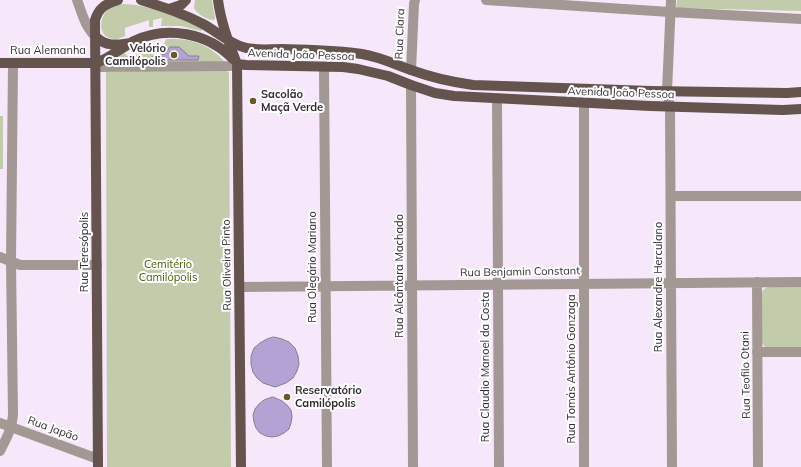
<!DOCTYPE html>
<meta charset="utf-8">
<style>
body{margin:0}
canvas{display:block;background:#f6e7fb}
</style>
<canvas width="801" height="467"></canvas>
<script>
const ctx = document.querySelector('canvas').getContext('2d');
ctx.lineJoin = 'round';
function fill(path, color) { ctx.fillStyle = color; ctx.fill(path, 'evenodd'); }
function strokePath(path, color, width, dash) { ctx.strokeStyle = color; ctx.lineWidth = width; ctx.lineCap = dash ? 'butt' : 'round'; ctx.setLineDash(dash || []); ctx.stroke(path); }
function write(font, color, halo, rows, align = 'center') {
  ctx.font = font + ' Mulish,sans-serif'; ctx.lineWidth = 4; ctx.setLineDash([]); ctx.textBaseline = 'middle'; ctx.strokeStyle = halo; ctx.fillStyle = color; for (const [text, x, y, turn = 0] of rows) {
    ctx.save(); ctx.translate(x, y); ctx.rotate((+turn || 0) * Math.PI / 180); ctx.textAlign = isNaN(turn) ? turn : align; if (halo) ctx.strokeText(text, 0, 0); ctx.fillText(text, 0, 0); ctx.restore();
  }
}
fill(new Path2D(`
 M195,0H212L215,18L214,20C207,20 197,14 194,8Z
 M677,0H801V11L676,8Z
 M119,4C146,3 177,17 202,28V30L201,31L181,26H161L162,18L153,20V27H149V20L125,28V36C121,38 116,40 112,39C97,36 99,15 110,8C112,6 116,5 119,4Z
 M167,39C191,38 209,44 225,62H109L124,53L129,57L144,52L160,48L164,44L165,41Z
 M225,69L229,73L231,467H107L106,72Z
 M0,116H3V169H0Z
 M768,287H801V347H765L762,343V293L764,289Z`), '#c2ccab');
const building = new Path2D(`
 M170,47H179L189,56H199L198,60H153L152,57L165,54Z
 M274,337L282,339L289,342L295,348L298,356L299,364L297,371L293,378L286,383L275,387L263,383L257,378L253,372L251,364V356L254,348L260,343L267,339Z
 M273,397L282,401L287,405L291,410L292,417L291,423L289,429L284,433L278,436L272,437L266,436L260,433L256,428L254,422L253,415L255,409L259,404L264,400Z`);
fill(building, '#b5a2d4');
strokePath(building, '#857e91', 1);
strokePath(new Path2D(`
 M77,0C82,13 85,27 96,37
 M486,0L670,12L801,19
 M671,0L667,91L670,107L672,467
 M96,67L230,66L237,64
 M324,67L327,467
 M411,70L414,4L415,0
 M411,85L413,467
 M497,99L499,467
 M584,103V467
 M671,196H801
 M0,257L20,265H97
 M757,282L758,467
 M240,287L801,282
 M757,352H801
 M0,423L98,459
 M0,451C6,439 12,429 13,415L11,261L13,63`), '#a39894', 10);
strokePath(new Path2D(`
 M141,0C163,7 182,13 203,24C216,31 229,43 243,47C255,51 270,49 282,49C309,50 335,50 362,54C381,57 396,65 414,71C433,78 452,82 473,85L651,91L787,93L801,92
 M218,0C221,23 229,43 237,64L241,467
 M169,9L181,5L186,0
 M96,37C107,47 116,45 130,43
 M0,63H96C110,58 121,48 134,41C167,25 208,33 233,59
 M237,64L246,65L343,67L358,69L388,76L411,85L435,93L454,96L650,106L783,110L801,109
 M98,467L95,20C99,7 106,4 118,0`), '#65534d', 10);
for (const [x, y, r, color] of [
 [174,55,4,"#6b5625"],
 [253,101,4,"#6b5625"],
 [287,397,4,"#6b5625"]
]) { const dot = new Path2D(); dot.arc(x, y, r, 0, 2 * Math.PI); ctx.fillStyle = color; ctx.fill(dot); strokePath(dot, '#fff', 1.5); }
write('11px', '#332e35', '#fff', [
 ["Rua Clara",400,34,-88],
 ["Rua Alemanha",48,51],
 ["Avenida João Pessoa",301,55,2],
 ["Avenida João Pessoa",621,93,2],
 ["Rua Teresópolis",85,252,-90],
 ["Rua Oliveira Pinto",227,265,-91],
 ["Rua Olegário Mariano",313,267,-90],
 ["Rua Benjamin Constant",520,272,-1],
 ["Rua Alcântara Machado",400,276,-90],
 ["Rua Alexandre Herculano",659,287,-90],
 ["Rua Claudio Manoel da Costa",486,367,-90],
 ["Rua Tomás Antônio Gonzaga",572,369,-90],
 ["Rua Teofilo Otani",746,375,-91],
 ["Rua Japão",53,429,20]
]);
write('bold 11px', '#332e35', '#fff', [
 ["Velório",166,49,"right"],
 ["Camilópolis",166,62,"right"],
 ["Sacolão",261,95],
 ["Maçã Verde",261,108],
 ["Reservatório",295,391],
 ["Camilópolis",295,404]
], 'left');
write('11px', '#4c5e09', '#fff', [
 ["Cemitério",168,265],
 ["Camilópolis",168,278]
]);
</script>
